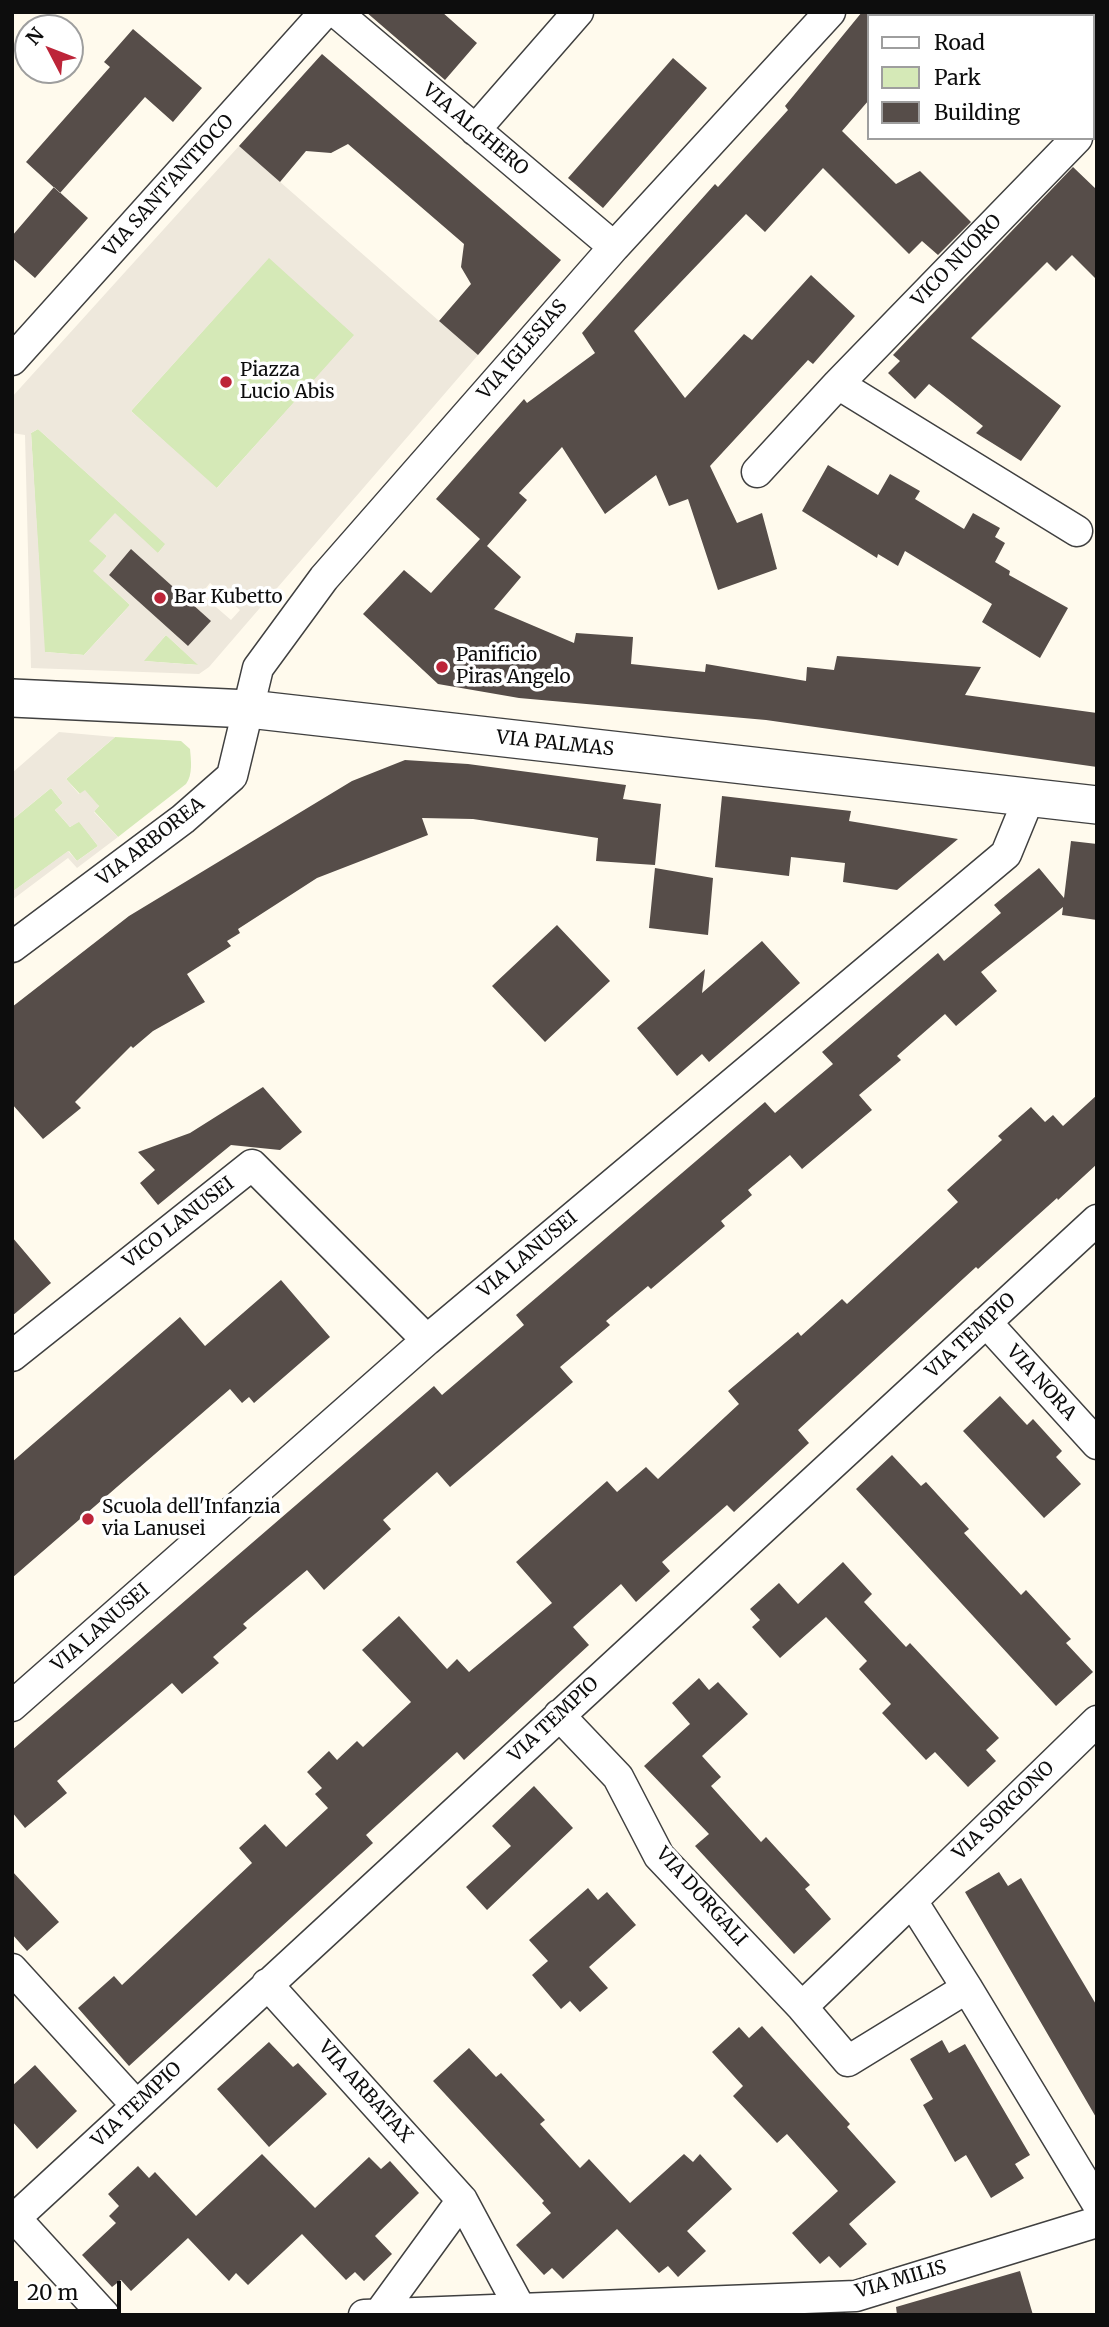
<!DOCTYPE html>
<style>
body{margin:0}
#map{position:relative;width:1109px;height:2327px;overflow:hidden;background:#fffaed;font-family:Merriweather,serif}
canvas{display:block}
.frame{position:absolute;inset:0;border:14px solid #0d0d0d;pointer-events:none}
.legend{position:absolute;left:867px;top:14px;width:228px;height:126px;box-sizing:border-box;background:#fff;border:2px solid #9e9e9e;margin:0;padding:9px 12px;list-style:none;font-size:21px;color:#0d0d0d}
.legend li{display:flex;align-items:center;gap:14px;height:35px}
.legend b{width:35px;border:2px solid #9e9e9e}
.north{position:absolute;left:14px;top:14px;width:70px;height:70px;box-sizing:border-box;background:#fff;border:2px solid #9e9e9e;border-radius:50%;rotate:312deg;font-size:19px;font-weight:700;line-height:28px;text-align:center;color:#0d0d0d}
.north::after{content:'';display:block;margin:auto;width:24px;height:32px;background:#bd2539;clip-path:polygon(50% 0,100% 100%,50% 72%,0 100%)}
.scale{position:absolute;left:14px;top:2281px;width:107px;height:32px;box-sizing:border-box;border:4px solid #0d0d0d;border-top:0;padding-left:9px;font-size:21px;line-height:24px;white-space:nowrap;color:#0d0d0d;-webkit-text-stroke:5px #fff;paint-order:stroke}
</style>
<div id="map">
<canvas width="1109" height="2327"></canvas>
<div class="frame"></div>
<ul class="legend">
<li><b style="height:9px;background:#fff"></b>Road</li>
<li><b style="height:19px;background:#d5e9b7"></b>Park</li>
<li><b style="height:19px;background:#564d49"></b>Building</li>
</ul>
<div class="north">N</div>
<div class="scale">20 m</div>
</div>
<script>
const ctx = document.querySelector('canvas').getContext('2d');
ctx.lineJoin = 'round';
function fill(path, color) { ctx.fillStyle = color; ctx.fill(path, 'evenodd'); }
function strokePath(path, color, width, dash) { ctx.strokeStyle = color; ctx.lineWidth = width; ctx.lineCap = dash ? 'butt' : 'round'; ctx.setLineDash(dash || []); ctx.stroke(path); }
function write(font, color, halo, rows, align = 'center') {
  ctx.font = font + ' Merriweather,serif'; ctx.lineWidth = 7; ctx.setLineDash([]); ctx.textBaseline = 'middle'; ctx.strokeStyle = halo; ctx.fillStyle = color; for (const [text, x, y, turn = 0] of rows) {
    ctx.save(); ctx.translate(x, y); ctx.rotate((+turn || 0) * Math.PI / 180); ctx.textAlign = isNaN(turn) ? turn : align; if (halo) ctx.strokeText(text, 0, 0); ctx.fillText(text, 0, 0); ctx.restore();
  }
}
fill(new Path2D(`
 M269,257L355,335L216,489L131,411Z
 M38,429L166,544L158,553L90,540L107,556L94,571L130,605L84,655L44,652L31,433Z
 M166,635L199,665L143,661Z
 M115,737L181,741L190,749C191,760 193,775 186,784L118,837L94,811L99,806L80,794L66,779Z
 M51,788L63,803L55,810L70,827L79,821L98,846L77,861L69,851L12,892V820Z`), '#d5e9b7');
fill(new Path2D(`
 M239,146L478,355L209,667L199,674L31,668L25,435L12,433V397ZM269,258L354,335L217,488L131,411ZM38,429L165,544L158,553L115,513L89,541L107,556L93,571L130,605L84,655L45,652L31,433ZM132,550L210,621L188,646L109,575ZM210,583L240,610L231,620L201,594ZM166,635L198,665L144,661Z
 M59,732L115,737L66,779L79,794L85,790L99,806L94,812L118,837L77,868L68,858L12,900V892L68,851L77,861L98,846L79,822L70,827L55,810L63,803L51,788L12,820V773Z`), '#eee8dc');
fill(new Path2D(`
 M366,12H442L477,43L445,80Z
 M862,12H869V100L842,131L896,184L920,171L971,222L938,255L922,241L909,254L823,168L765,232L746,214L634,331L685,398L744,334L752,340L811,275L855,316L813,364L808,360L710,466L737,523L762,513L777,569L718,590L688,499L669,506L656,475L605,514L562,447L519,493L527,500L487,546L521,577L494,609L574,643L576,633L633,637L631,664L705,672L706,664L806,681L807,667L834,670L837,656L981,667L965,695L1097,713V767L766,720L519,698L438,684L363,614L404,570L431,593L480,539L436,499L524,399L527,403L595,353L582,333L715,184L718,187L788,110L785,106Z
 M133,29L202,88L173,122L145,97L60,193L26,162L110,67L104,62Z
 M322,54L561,260L478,355L439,321L471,284L461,267L464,244L348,144L331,153L306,151L280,182L239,146Z
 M673,58L707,88L603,208L568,178Z
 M1073,167L1097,190V280L1072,255L1056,271L1047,262L971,338L1061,406L1021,461L976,433L983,426L929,384L915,399L888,373L900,361L893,355Z
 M54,187L88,218L35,278L12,258V236Z
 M828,465L878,495L890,474L920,491L915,499L964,529L973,513L1000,528L995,537L1005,543L995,562L1010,571L1009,575L1068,608L1040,658L982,622L992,604L905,551L898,566L878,554L877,558L802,511Z
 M131,549L211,621L188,646L109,575Z
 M405,760L468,764L626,785L623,799L661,804L655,865L596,861L598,838L473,819L422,818L428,835L317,878L238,929L240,933L227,941L231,946L187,974L205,1002L153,1031L133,1048L131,1046L75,1102L81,1108L43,1139L12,1104V1007L129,916L352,781Z
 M722,796L851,811L849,821L958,839L897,890L843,882L845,863L791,857L789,876L715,867Z
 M1071,841L1097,844V920L1062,915L1063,907L981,972L997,991L956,1026L945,1014L897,1056L901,1060L859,1095L872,1110L802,1169L790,1155L748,1190L752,1195L721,1221L725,1226L651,1289L648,1286L606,1321L610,1325L560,1367L573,1382L450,1487L437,1472L383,1520L391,1529L324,1590L307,1570L243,1624L247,1628L213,1657L219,1663L182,1694L172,1683L57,1781L67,1793L25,1828L12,1812V1750L434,1386L442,1395L524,1325L516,1315L765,1102L775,1113L833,1064L822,1052L938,953L944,961L1001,913L994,905L1039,868L1064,898Z
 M655,868L713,878L708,935L649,928Z
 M557,925L610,981L545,1042L492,986Z
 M762,941L800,983L709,1062L702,1054L677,1076L637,1028L705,969L702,993Z
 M263,1087L302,1132L280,1150L231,1145L158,1205L140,1183L155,1170L138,1152L190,1133Z
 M1097,1095V1164L1058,1200L1057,1198L978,1269L976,1267L798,1430L809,1443L734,1512L727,1505L662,1562L670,1571L636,1602L621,1584L573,1627L589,1645L464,1760L457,1752L366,1835L373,1843L129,2066L78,2008L114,1976L122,1985L252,1863L239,1848L265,1824L286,1847L328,1808L315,1794L322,1788L307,1772L329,1751L337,1760L357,1741L363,1747L411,1702L362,1650L399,1616L447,1669L457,1659L469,1672L552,1603L516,1562L607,1481L617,1492L646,1467L658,1479L739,1404L728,1391L798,1332L801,1336L842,1299L847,1304L958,1202L947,1190L1002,1140L998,1136L1031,1107L1045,1122L1053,1115L1063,1126Z
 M12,1237L51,1283L12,1316Z
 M281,1280L330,1337L254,1403L249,1397L242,1403L230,1389L12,1578V1462L180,1317L205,1346Z
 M1000,1396L1027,1425L1033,1419L1062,1451L1056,1457L1081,1484L1044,1518L963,1431Z
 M892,1455L921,1486L926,1482L969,1529L964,1533L1021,1595L1026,1590L1071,1639L1066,1643L1093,1672L1056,1706L856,1489Z
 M843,1562L872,1594L864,1602L906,1647L910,1643L999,1738L986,1750L996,1761L968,1787L935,1752L926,1760L882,1713L891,1704L859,1669L867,1661L826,1617L780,1658L752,1627L760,1620L750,1609L779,1583L798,1604Z
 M699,1678L709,1690L718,1682L748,1714L702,1756L721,1777L711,1786L761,1842L766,1837L810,1885L805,1889L831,1919L794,1954L695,1846L709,1834L644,1766L690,1724L672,1703Z
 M534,1786L573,1828L487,1910L466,1887L511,1846L492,1826Z
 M12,1871L59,1922L27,1951L12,1934Z
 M999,1872L1008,1886L1021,1878L1097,2006V2119L965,1892Z
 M588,1888L598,1900L607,1892L636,1925L589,1967L608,1988L580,2012L570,2001L561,2009L532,1975L548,1961L529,1940Z
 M762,2026L850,2124L847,2127L896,2182L849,2224L867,2244L840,2268L829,2256L820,2264L792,2233L838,2191L787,2134L777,2143L733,2096L743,2086L712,2052L739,2027L749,2038Z
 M942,2040L949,2053L965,2044L1030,2155L1015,2164L1024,2178L991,2198L966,2155L955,2162L923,2105L933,2099L910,2059Z
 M269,2042L293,2067L298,2063L327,2094L269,2147L217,2089Z
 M469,2048L496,2077L501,2073L545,2120L540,2124L580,2168L589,2159L630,2203L684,2154L693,2162L700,2154L732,2189L687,2231L706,2251L678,2277L668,2266L659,2273L617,2229L563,2279L552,2268L544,2275L516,2245L551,2213L542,2203L544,2201L433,2081Z
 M35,2065L77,2111L37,2149L12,2121V2086Z
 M262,2154L315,2208L369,2157L381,2169L390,2161L419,2193L375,2236L392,2254L364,2281L355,2272L346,2280L302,2234L248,2285L236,2273L229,2281L188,2238L131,2291L121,2280L112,2287L82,2255L116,2223L109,2216L119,2206L108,2194L138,2166L149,2178L155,2172L196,2216Z
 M1020,2271L1033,2315H897L896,2307Z`), '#564d49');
const minor = new Path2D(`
 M336,12L614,247
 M975,12L978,16
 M475,130L578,12
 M12,360L325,12
 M838,384L1077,531
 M757,472L838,384L1077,138
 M12,947L183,819L232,776L258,668L324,578L614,247L830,12
 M986,1322L1097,1444
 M12,1356L252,1165L427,1340
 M12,1706L427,1340L1006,854L1029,798
 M559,1715L618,1777L659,1856L802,2007L848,2061L967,1988L912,1901L802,2007
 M912,1901L1097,1721
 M12,1969L136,2105
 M267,1984L462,2200L521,2310
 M967,1988L1097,2203
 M16,2219L104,2315
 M12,2221L1097,1220
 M379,2314L462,2200
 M364,2315L856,2296L1097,2222`);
const tertiary = new Path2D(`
 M12,698L249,709L1097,805`);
strokePath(minor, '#404040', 33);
strokePath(tertiary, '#404040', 40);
strokePath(minor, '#fff', 30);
strokePath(tertiary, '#fff', 37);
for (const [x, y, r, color] of [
 [226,382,7,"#bd2539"],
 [160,598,7,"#bd2539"],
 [442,667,7,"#bd2539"],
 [88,1519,7,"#bd2539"]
]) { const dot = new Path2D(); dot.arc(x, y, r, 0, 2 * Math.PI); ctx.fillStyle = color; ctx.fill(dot); strokePath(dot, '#fff', 2.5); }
write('19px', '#0d0d0d', '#fff', [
 ["VIA ALGHERO",475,130,40],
 ["VIA SANT'ANTIOCO",169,186,-48],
 ["VICO NUORO",957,261,-46],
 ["VIA IGLESIAS",523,350,-49],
 ["VIA PALMAS",555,744,6],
 ["VIA ARBOREA",151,842,-38],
 ["VICO LANUSEI",179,1223,-38],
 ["VIA LANUSEI",528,1255,-40],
 ["VIA TEMPIO",971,1336,-43],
 ["VIA NORA",1041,1383,48],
 ["VIA LANUSEI",101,1628,-41],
 ["VIA TEMPIO",554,1720,-43],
 ["VIA SORGONO",1004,1811,-44],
 ["VIA DORGALI",701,1897,48],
 ["VIA ARBATAX",365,2092,48],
 ["VIA TEMPIO",137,2105,-43],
 ["VIA MILIS",901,2280,-16]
]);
write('19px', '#0d0d0d', '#fff', [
 ["Piazza",240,371],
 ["Lucio Abis",240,393],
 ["Bar Kubetto",174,598],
 ["Panificio",456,656],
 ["Piras Angelo",456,678],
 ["Scuola dell'Infanzia",102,1508],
 ["via Lanusei",102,1530]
], 'left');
</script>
